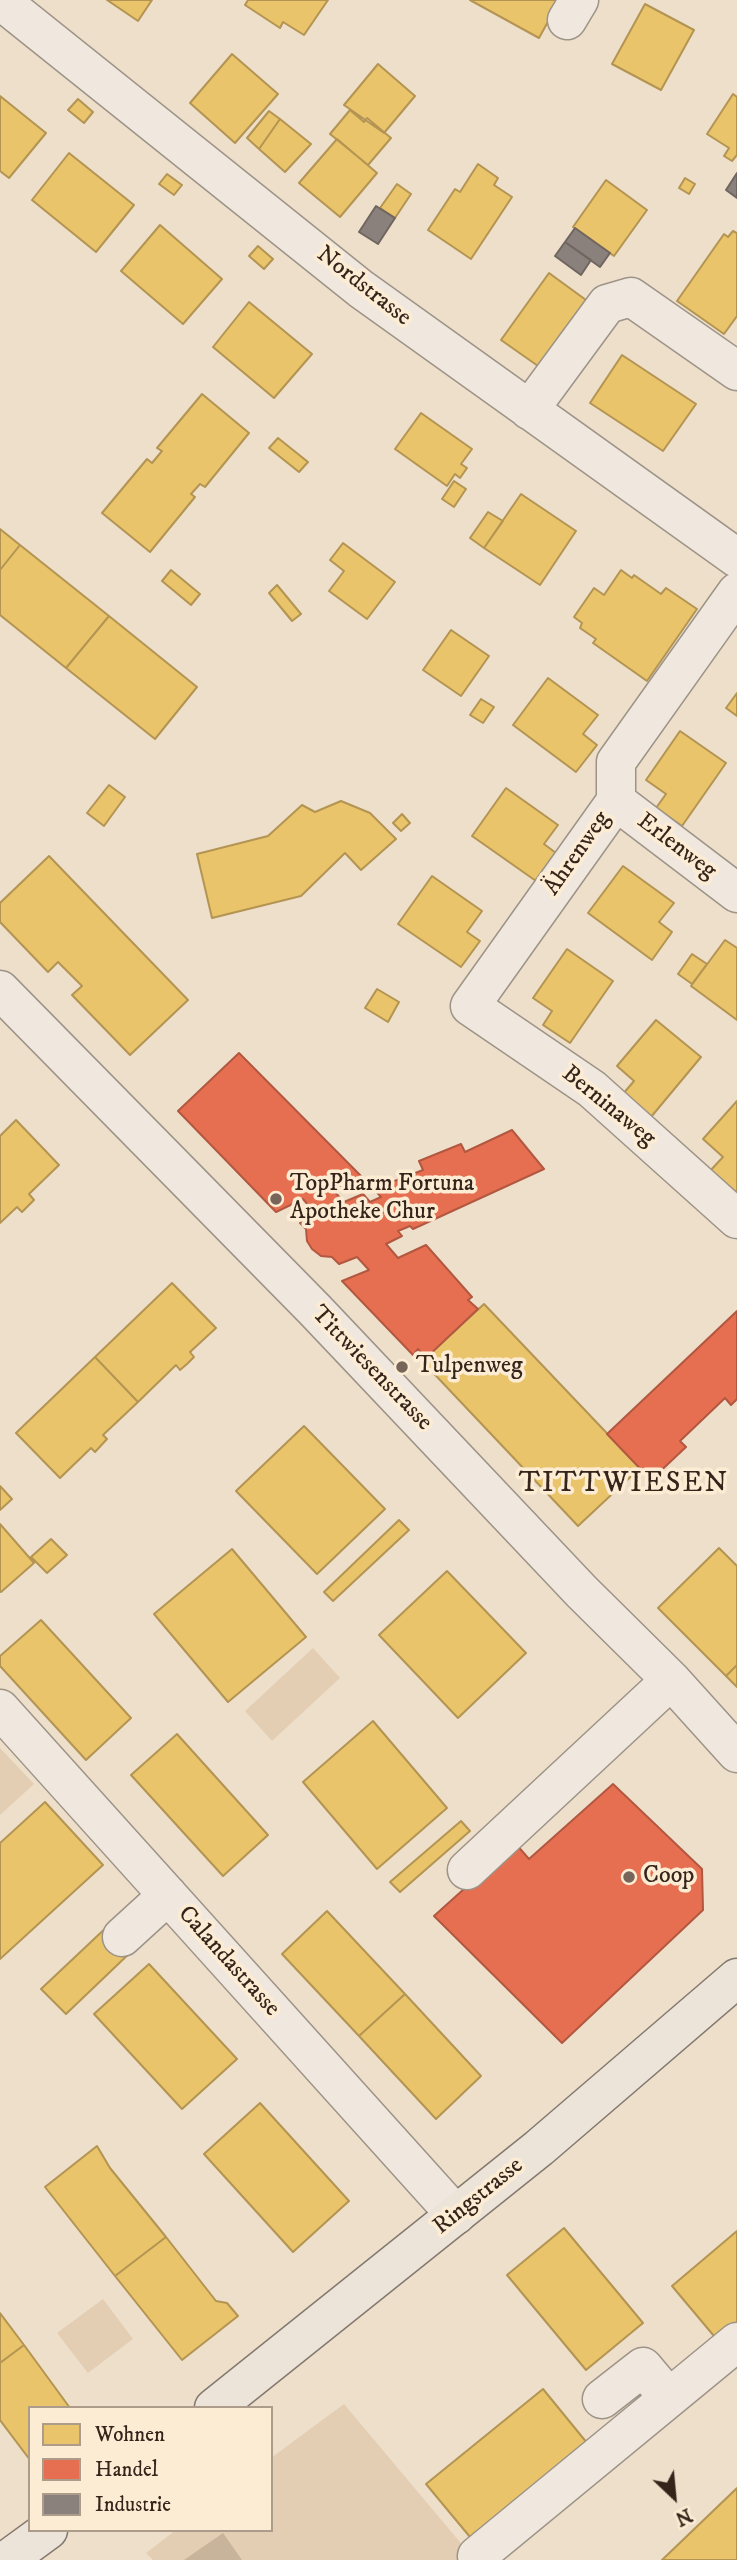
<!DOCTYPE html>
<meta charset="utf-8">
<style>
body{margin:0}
#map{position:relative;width:737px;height:2560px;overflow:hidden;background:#eedfcb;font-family:"IM FELL DW Pica",serif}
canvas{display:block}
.legend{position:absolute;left:28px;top:2406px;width:245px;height:126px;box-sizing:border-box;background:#fdecd4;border:2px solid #ad9c8a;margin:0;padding:9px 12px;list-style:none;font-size:21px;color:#35241a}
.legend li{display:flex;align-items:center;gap:14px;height:35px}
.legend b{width:35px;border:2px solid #ad9c8a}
.north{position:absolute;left:639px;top:2462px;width:70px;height:70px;-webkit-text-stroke:5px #fdecd4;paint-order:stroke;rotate:154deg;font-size:19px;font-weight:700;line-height:28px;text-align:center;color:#35241a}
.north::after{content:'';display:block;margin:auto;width:24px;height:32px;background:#35241a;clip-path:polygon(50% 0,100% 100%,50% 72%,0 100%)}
</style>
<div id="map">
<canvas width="737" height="2560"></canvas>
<ul class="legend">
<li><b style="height:19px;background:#e9c46a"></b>Wohnen</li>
<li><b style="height:19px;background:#e76f51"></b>Handel</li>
<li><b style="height:19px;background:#8a817c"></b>Industrie</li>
</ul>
<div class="north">N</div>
</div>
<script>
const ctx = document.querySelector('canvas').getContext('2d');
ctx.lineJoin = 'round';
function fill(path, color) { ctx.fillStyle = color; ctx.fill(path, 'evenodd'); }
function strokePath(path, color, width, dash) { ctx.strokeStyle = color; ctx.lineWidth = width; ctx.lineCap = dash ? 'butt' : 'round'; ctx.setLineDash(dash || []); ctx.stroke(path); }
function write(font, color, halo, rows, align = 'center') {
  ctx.font = font + ' "IM FELL DW Pica",serif'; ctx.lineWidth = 7; ctx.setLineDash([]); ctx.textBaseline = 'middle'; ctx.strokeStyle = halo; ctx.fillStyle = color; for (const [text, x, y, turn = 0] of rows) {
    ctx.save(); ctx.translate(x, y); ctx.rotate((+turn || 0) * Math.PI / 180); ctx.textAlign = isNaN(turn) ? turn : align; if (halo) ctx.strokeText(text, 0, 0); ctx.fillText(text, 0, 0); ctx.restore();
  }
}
fill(new Path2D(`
 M313,1648L340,1678L272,1741L245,1711Z
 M0,1748L34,1784L0,1815Z
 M103,2299L133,2339L88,2373L57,2333Z
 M344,2404L475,2560H153L146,2553L176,2530H271V2458Z`), '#e3ceb4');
fill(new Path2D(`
 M223,2533L242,2560H184Z`), '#c8b49b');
const homes = new Path2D(`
 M107,0H152L138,21Z
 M248,0H328L304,35L283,22L280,28L245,5Z
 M470,0H560L539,38Z
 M645,4L694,30L661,90L612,64Z
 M232,54L278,94L235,143L190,103Z
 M378,64L415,96L384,133L344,105Z
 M733,94L737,97V155L732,161L724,156L729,148L707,134Z
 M0,96L46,133L9,178L0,171Z
 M78,99L93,112L84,123L68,110Z
 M350,110L364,122L367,118L391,138L368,165L330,134Z
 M269,111L280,119L259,149L247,138Z
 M280,119L311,144L285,172L259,149Z
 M337,139L377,173L340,217L299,183Z
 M69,153L134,205L96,252L32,200Z
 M478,164L498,178L494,185L512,197L471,259L428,230L455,189L460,192Z
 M167,174L182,185L174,195L159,184Z
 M685,178L695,184L689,194L679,188Z
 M606,180L647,210L614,256L573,227Z
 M397,184L411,194L395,218L380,208Z
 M160,225L222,279L183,324L121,271Z
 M733,231L737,233V316L724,334L677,301L724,234L728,237Z
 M258,246L273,259L264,269L249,256Z
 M549,273L586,300L538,366L501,340Z
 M249,302L312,354L274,398L213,347Z
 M622,355L696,404L663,451L590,403Z
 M202,394L249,433L205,487L200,484L191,494L195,497L150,552L102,513L147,459L152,463L162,451L157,448Z
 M421,413L472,449L461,464L467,468L460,478L455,474L447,486L395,449Z
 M278,438L308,462L299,472L269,448Z
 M454,481L466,489L454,507L442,499Z
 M521,494L576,531L540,585L484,548Z
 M488,512L503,521L484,548L470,538Z
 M0,529L20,545L0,570Z
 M343,543L395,582L367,619L329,591L344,571L330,560Z
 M20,545L109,616L66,668L0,615V570Z
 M171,570L200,594L191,605L162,581Z
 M621,570L632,578L634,575L661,594L666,588L697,609L647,681L593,643L596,639L580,628L582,623L574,617L594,588L604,595Z
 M277,585L301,614L292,621L269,593Z
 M109,616L197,687L155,739L66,668Z
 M451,630L489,656L461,696L423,670Z
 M548,678L598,715L583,734L597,745L576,772L513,725Z
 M737,693V716L726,708Z
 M481,699L494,707L483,723L470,715Z
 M680,731L726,763L682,826L656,808L666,794L646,780Z
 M109,785L125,797L104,826L87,813Z
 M506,788L558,825L544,844L556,853L536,881L472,836Z
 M341,801L370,813L396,839L361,870L345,853L301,896L212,918L197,854L268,836L302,805L315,812Z
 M402,814L410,823L401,831L393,823Z
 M49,856L188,1000L130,1055L72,995L82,986L58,962L48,972L0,922V903Z
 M623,866L674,903L659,922L672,932L652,960L588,913Z
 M432,876L482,911L467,932L480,941L461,967L398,924Z
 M725,940L737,948V1020L691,986Z
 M567,949L613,981L570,1043L543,1025L552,1011L533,998Z
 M692,954L707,964L692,984L678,974Z
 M377,989L399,1002L388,1022L365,1008Z
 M656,1020L701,1057L651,1117L623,1094L634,1081L617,1066Z
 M737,1101V1193L709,1172L723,1157L703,1139Z
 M16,1120L59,1165L29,1194L34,1200L22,1212L17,1207L0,1223V1136Z
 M172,1283L216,1328L190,1352L194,1357L187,1364L180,1370L176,1365L138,1402L95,1357Z
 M484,1304L640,1468L578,1526L422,1361Z
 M95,1357L138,1402L103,1435L107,1439L95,1452L91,1448L60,1478L16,1433Z
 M304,1426L385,1509L317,1574L236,1491Z
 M0,1486L12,1499L0,1510Z
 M399,1520L409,1530L333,1601L324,1592Z
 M0,1524L34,1563L1,1592L0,1591Z
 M51,1539L67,1555L47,1573L31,1557Z
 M719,1548L737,1566V1665L726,1676L658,1608Z
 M232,1549L306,1637L228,1702L154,1614Z
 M447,1571L526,1653L458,1718L379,1635Z
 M41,1620L131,1718L86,1760L0,1666V1656Z
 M737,1665V1687L726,1676Z
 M373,1721L447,1808L377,1869L303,1782Z
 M177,1734L268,1835L223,1876L131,1775Z
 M45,1802L103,1865L0,1959V1843Z
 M461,1821L470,1831L400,1892L390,1882Z
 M327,1911L405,1994L359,2036L282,1954Z
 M110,1924L134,1949L66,2014L41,1989Z
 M149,1964L237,2059L182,2109L94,2014Z
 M405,1994L481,2076L436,2119L359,2036Z
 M260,2103L349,2201L293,2252L204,2154Z
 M97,2146L110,2168L166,2237L115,2276L45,2187Z
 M564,2228L643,2323L586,2370L507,2275Z
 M737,2231V2327L719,2342L672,2286Z
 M166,2237L216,2301L227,2303L238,2316L182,2360L115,2276Z
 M0,2313L24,2345L0,2363Z
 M24,2345L70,2408H30V2460L0,2420V2363Z
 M543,2389L592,2449L475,2543L426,2484Z
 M737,2488V2560H662Z`);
fill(homes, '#e9c46a');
strokePath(homes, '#b39452', 2);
const shops = new Path2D(`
 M239,1053L362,1177L332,1189L344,1202L363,1194L370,1202L381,1197L374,1189L423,1170L419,1161L461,1144L465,1152L512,1130L544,1169L413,1229L410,1226L398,1231L402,1236L386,1244L398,1258L426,1245L472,1297L468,1300L478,1309L426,1358L418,1349L413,1355L342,1281L369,1270L357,1257L339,1264L332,1257L321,1256L312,1249L307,1241L306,1229L300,1223L316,1214L303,1199L276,1212L178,1111Z
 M737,1311V1399L731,1405L725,1398L680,1441L686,1447L651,1480L607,1434Z
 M613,1784L702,1869L703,1910L562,2043L434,1916L515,1843L529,1859Z`);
fill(shops, '#e76f51');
strokePath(shops, '#b25840', 2);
const industry = new Path2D(`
 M737,173V198L726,190Z
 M376,206L395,218L378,244L359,232Z
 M575,228L610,253L600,267L565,242Z
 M565,242L591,260L581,275L555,256Z`);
fill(industry, '#8a817c');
strokePath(industry, '#70655f', 2);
const minor = new Path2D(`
 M0,0L361,289L737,558
 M567,20L579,0
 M529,410L607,304L631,297L737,371
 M737,592L616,762V801L470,1006L592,1089L737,1219
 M616,801L737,893
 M0,990L315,1310L582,1592L671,1680L737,1753
 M0,1709L456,2215
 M467,1870L671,1680
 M122,1937L168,1895
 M602,2399L643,2367L669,2398
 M477,2556L737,2342`);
const major = new Path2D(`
 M214,2408L539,2148L737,1978
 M7,2560L48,2530`);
strokePath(minor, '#9d9387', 41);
strokePath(major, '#83796f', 41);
strokePath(minor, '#f0e8de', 38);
strokePath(major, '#ede4d9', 38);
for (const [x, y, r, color] of [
 [276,1199,7,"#766558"],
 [402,1367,7,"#766558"],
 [629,1877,7,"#766558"]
]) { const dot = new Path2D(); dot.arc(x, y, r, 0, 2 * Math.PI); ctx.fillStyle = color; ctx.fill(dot); strokePath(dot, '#fdecd4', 2.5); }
write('24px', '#35241a', '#fdecd4', [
 ["Nordstrasse",363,287,38],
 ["Erlenweg",676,847,37],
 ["Ährenweg",578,854,-55],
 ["Berninaweg",608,1107,39],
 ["Tittwiesenstrasse",371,1369,46],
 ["Calandastrasse",228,1962,48],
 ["Ringstrasse",479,2197,-39]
]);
write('24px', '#35241a', '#fdecd4', [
 ["TopPharm Fortuna",290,1185],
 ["Apotheke Chur",290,1213],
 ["Tulpenweg",416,1367],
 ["Coop",643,1877]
], 'left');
ctx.letterSpacing = '2px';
write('28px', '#35241a', '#fdecd4', [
 ["TITTWIESEN",624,1485]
]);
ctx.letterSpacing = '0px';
</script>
